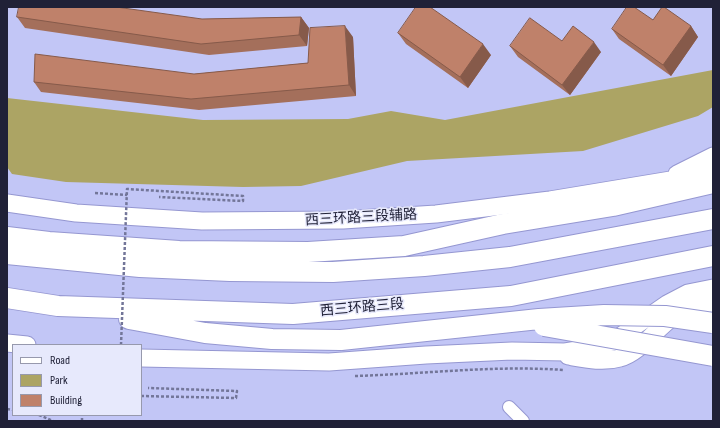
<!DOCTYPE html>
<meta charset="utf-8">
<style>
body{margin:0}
#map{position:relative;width:720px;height:428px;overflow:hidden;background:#c2c6f6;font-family:"Sofia Sans Condensed",sans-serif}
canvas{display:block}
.frame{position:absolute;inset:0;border:8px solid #202137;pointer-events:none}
.legend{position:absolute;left:12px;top:344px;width:130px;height:72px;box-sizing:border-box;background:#e7e9fc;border:1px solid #9799ad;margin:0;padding:5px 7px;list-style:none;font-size:12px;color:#202137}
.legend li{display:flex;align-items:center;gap:8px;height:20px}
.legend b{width:20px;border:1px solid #9799ad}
</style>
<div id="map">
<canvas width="720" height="428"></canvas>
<div class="frame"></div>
<ul class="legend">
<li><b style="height:5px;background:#fff"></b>Road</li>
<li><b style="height:11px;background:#aca464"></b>Park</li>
<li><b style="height:11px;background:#bf816a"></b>Building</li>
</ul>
</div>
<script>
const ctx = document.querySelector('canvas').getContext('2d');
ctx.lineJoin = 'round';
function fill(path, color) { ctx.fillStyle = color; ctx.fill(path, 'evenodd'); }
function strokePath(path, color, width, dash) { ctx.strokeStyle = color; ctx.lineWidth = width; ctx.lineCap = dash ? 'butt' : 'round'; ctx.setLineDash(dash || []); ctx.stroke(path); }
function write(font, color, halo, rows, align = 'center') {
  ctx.font = font + ' "Sofia Sans Condensed","Noto Sans SC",sans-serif'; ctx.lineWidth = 3; ctx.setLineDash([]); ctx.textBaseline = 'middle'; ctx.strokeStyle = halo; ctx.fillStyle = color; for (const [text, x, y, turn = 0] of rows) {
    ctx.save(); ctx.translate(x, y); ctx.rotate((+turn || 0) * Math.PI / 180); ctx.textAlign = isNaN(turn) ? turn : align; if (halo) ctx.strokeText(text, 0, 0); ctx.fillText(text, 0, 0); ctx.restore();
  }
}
fill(new Path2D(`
 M713,70V107L698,116L583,151L407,161L301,186L243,187L66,182L12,174L7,167V98L203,120L348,119L391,111L445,120Z`), '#aca464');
const minor = new Path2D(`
 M509,407L523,421`);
const secondary = new Path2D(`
 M677,174L713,156
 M7,203L76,213L202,221L343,220L436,214L550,200L713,173
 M7,343L27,345
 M568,356C585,359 603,363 620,358C642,353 663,318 686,309C693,306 705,307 713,305
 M141,358L329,362L426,355L512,351L565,352L596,347L612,342L667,304L688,293L713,288`);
const trunk = new Path2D(`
 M7,237L49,242L179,251L308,252L404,246L503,224L613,206L713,183
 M7,254L140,267L230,271L333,272L424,266L510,257L713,219
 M7,298L58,306L293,314L511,296L713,256
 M129,319L205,333L272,339L341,340`);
strokePath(minor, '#9597d1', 14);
strokePath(secondary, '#9597d1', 19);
strokePath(trunk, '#9597d1', 22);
strokePath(new Path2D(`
 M95,193L127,195
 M355,376C425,374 494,365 564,370
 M141,396L236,398L237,391L148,388
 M7,409L13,410
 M39,415L53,421
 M82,421V415`), '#737699', 2.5, [3, 2]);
strokePath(minor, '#fff', 12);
strokePath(secondary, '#fff', 17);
strokePath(trunk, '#fff', 20);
const trunkBridge = new Path2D(`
 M544,326L713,356
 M341,340L539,319L604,315L665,316L713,323`);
strokePath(trunkBridge, '#9597d1', 22, []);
strokePath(new Path2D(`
 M121,345L127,189L243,196V201L159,197`), '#737699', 2.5, [3, 2]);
strokePath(trunkBridge, '#fff', 20);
fill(new Path2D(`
 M17,17L202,19L301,17L309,28L307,46L209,55L25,28Z
 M691,26L698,37L671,76L619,39L612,29Z
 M398,33L491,55L468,88L406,44Z
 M353,37L356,96L199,110L41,92L34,82L194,74L308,63Z
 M562,41L601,52L570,95L518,57L510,46Z`), '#a46f5b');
fill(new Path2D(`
 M301,17L309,28L307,46L299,35Z
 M345,26L353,37L356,96L349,85Z
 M691,26L698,37L671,76L663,65Z
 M594,42L601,52L570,95L562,85Z
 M483,44L491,55L468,88L460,77Z`), '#865a4a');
const building = new Path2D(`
 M19,7H116L202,19L301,17L299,35L201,44L17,17Z
 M416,7H430L483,44L460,77L398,33Z
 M627,7H634L653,20L662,7H664L691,26L663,65L612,29Z
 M530,18L562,41L573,26L594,42L562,85L510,46Z
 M345,26L349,85L191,99L34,82L35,54L194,74L308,63L310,28Z`);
fill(building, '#bf816a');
strokePath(building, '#865a4a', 1);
write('14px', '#202137', '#e7e9fc', [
 ["西三环路三段辅路",361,218,-3],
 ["西三环路三段",362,308,-5]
]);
</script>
